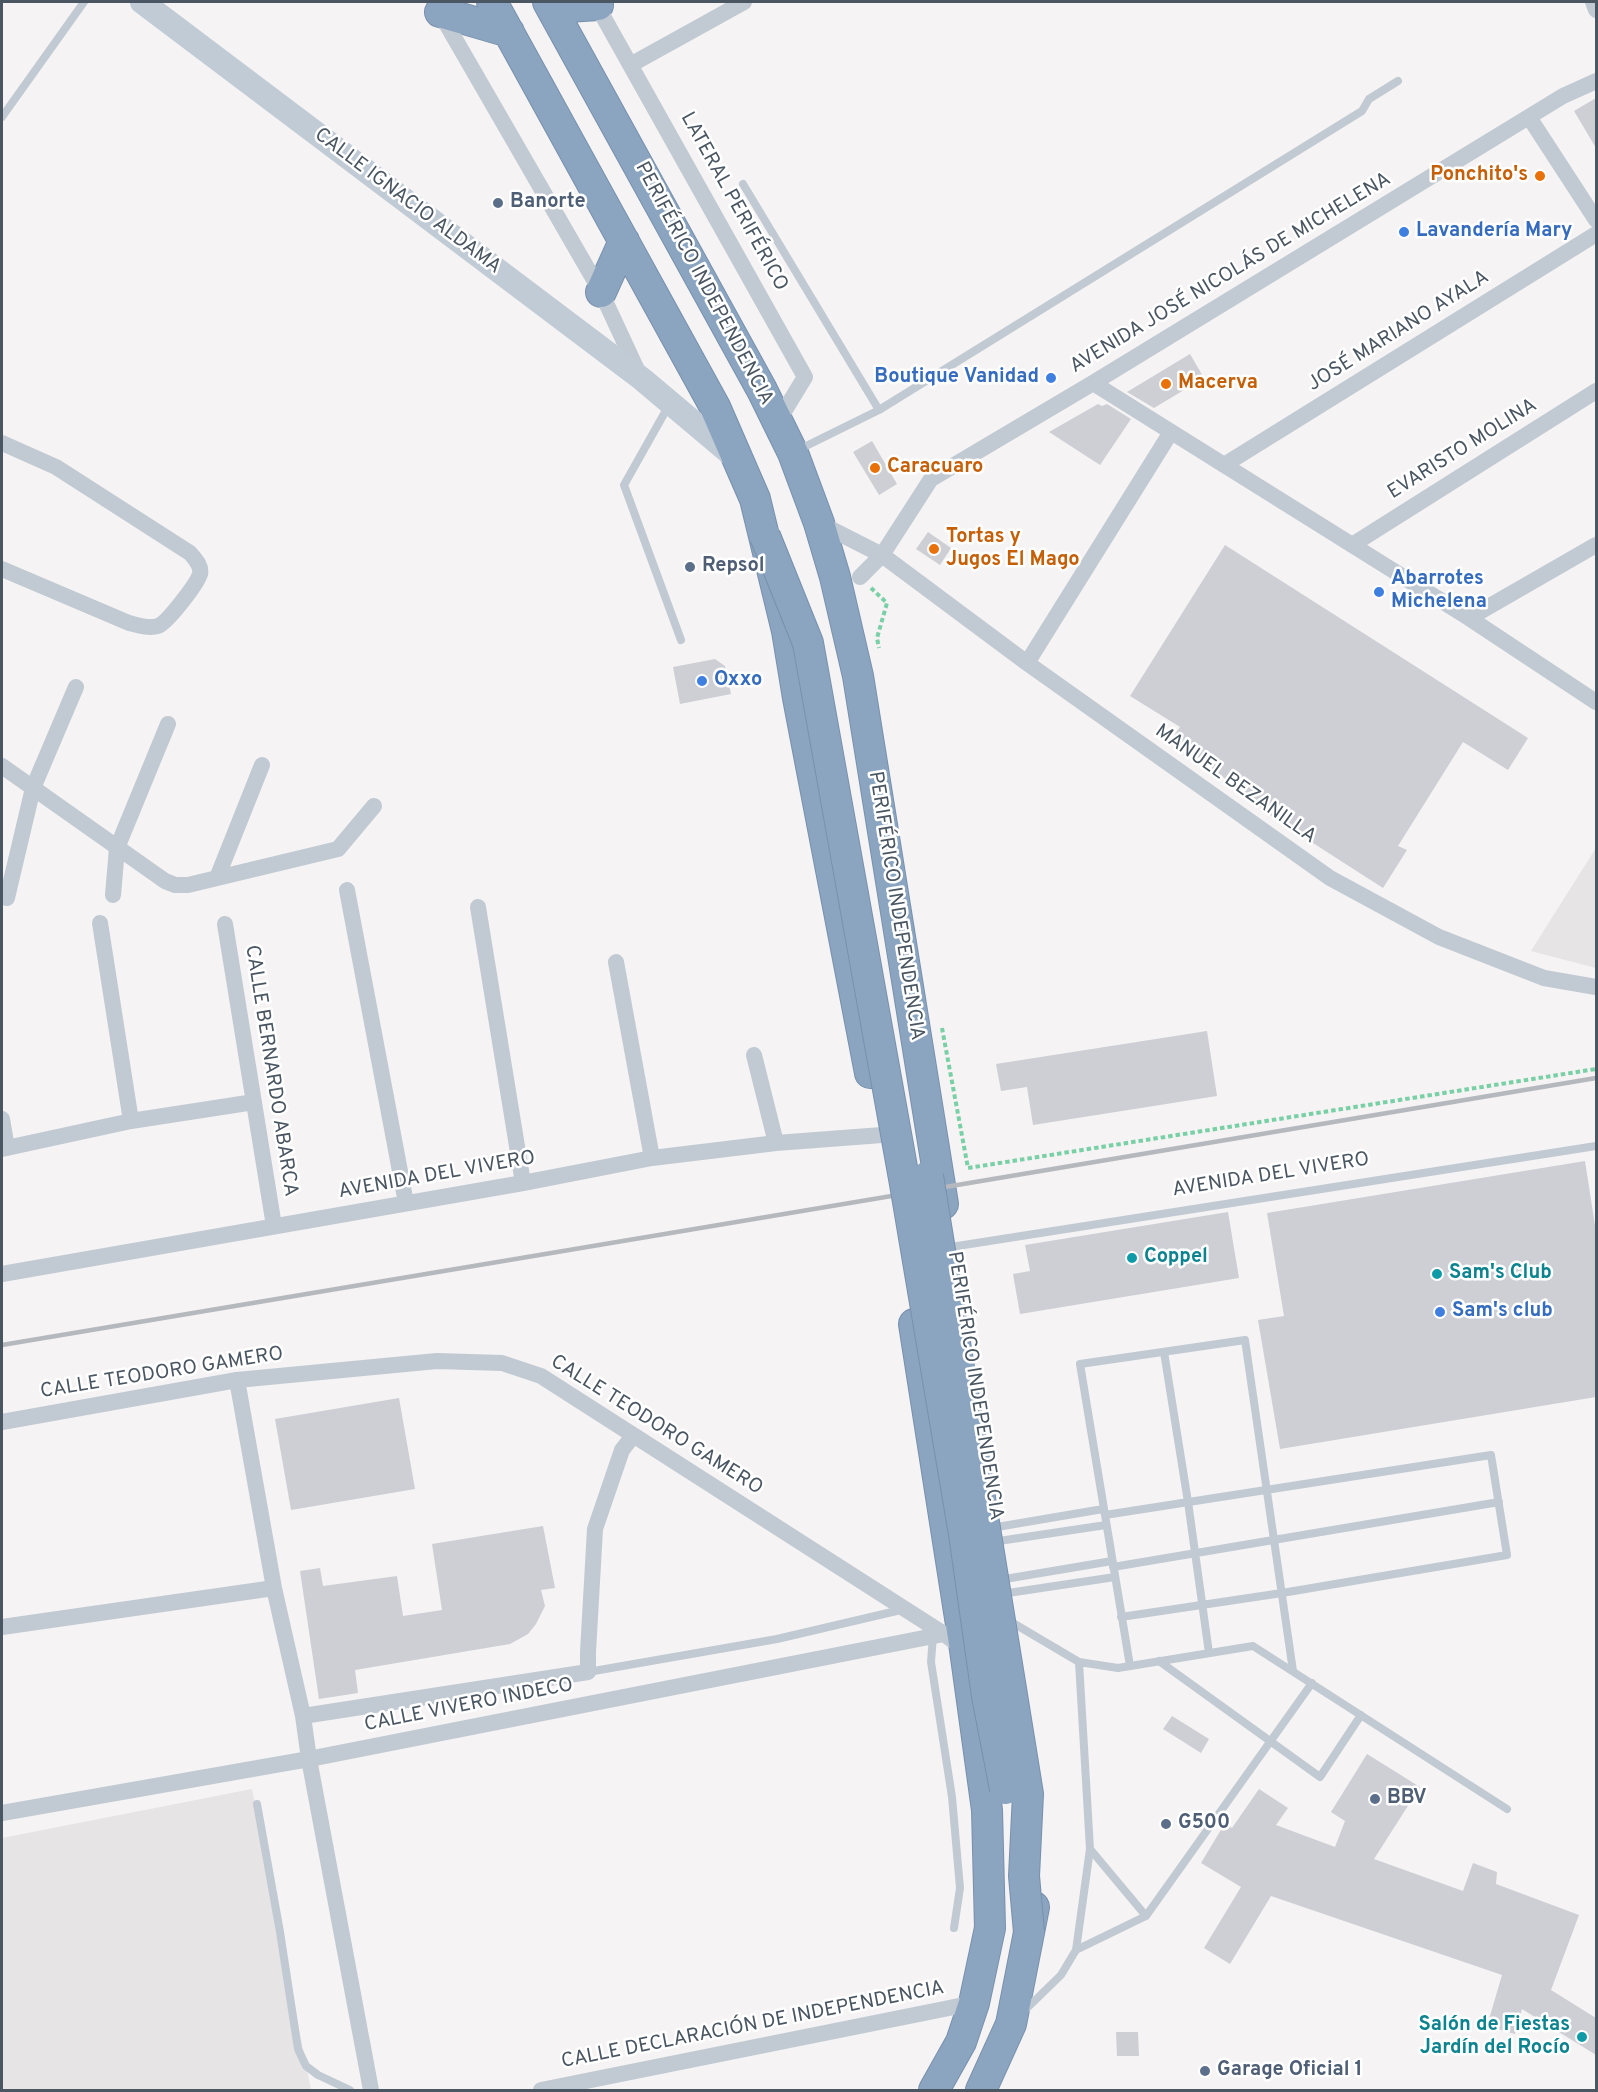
<!DOCTYPE html>
<meta charset="utf-8">
<style>
body{margin:0}
#map{position:relative;width:1598px;height:2092px;overflow:hidden;background:#f5f3f3;font-family:Overpass,sans-serif}
canvas{display:block}
.frame{position:absolute;inset:0;border:3px solid #4a5661;pointer-events:none}
</style>
<div id="map">
<canvas width="1598" height="2092"></canvas>
<div class="frame"></div>
</div>
<script>
const ctx = document.querySelector('canvas').getContext('2d');
ctx.lineJoin = 'round';
function fill(path, color) { ctx.fillStyle = color; ctx.fill(path, 'evenodd'); }
function strokePath(path, color, width, dash) { ctx.strokeStyle = color; ctx.lineWidth = width; ctx.lineCap = dash ? 'butt' : 'round'; ctx.setLineDash(dash || []); ctx.stroke(path); }
function write(font, color, halo, rows, align = 'center') {
  ctx.font = font + ' Overpass,sans-serif'; ctx.lineWidth = 5; ctx.setLineDash([]); ctx.textBaseline = 'middle'; ctx.strokeStyle = halo; ctx.fillStyle = color; for (const [text, x, y, turn = 0] of rows) {
    ctx.save(); ctx.translate(x, y); ctx.rotate((+turn || 0) * Math.PI / 180); ctx.textAlign = isNaN(turn) ? turn : align; if (halo) ctx.strokeText(text, 0, 0); ctx.fillText(text, 0, 0); ctx.restore();
  }
}
fill(new Path2D(`
 M1596,848V968L1531,951L1551,919Z
 M252,1789L311,2090H2V1838Z`), '#e6e4e5');
fill(new Path2D(`
 M1596,98V148L1574,111Z
 M1190,354L1204,378L1154,408L1127,392Z
 M1098,404L1102,406L1107,404L1131,419L1100,465L1049,432Z
 M872,441L897,484L879,495L853,452Z
 M928,532L951,548L940,565L916,549Z
 M1225,545L1528,738L1508,770L1463,742L1398,846L1407,850L1383,888L1274,818L1173,737L1180,727L1130,696Z
 M715,659L725,666L731,694L680,704L673,667Z
 M1207,1031L1217,1096L1033,1125L1027,1087L1001,1091L996,1064Z
 M1585,1161L1596,1232V1397L1280,1449L1258,1320L1284,1316L1267,1213Z
 M1228,1212L1239,1278L1020,1314L1013,1274L1030,1271L1025,1245Z
 M399,1398L415,1489L291,1510L275,1419Z
 M543,1526L555,1588L541,1590L545,1606L536,1624L528,1634L510,1644L355,1670L358,1693L319,1699L300,1571L320,1568L323,1586L397,1576L403,1616L442,1610L432,1544Z
 M1172,1716L1209,1739L1201,1753L1163,1729Z
 M1367,1754L1420,1787L1374,1859L1463,1891L1473,1863L1497,1872L1496,1884L1579,1915L1551,1990L1596,2018V2055L1522,2009L1515,2034L1487,2026L1502,1975L1271,1896L1230,1964L1204,1948L1241,1887L1201,1863L1225,1823L1232,1828L1259,1789L1288,1808L1276,1825L1335,1847L1345,1821L1331,1812Z
 M1116,2032H1138L1139,2056H1117Z`), '#cdcfd5');
const highway = new Path2D(`
 M492,2L715,407L755,499L787,631L798,698L870,1073
 M548,2L762,390L793,453L819,523L835,577L858,676L943,1204
 M552,8L598,5
 M440,12L509,32
 M601,292L624,241
 M914,1324L965,1650L987,1810L990,1928L974,2003L961,2042L934,2090
 M981,2090L1011,2024L1034,1907`);
strokePath(highway, '#7690ad', 32);
strokePath(new Path2D(`
 M871,588L887,603L877,638L879,648
 M942,1028L968,1168L1596,1069`), '#7ad0a6', 4, [4.5, 3]);
strokePath(new Path2D(`
 M2,117L84,2
 M743,184L879,410
 M669,405L624,485L681,640
 M798,450L879,410L1362,111L1369,99L1398,81
 M951,1247L1596,1146
 M1164,1352L1188,1502L1209,1653
 M1105,1515L1491,1455L1507,1555L1282,1593L1121,1617
 M997,1527L1103,1509
 M999,1541L1106,1525
 M1113,1567L1499,1502
 M1005,1579L1112,1561
 M1008,1593L1115,1577
 M1013,1623L1079,1662L1118,1668L1253,1646L1507,1809
 M933,1636L931,1662L952,1797L960,1888L954,1928
 M1159,1661L1320,1777L1361,1715
 M1130,1666L1080,1364L1245,1340L1293,1671
 M588,1672L777,1639L905,1609
 M257,1804L280,1932L298,2049L306,2066L318,2075L350,2090
 M1090,1849L1146,1916
 M1076,1950L1146,1916L1312,1683
 M1022,2013L1061,1975L1076,1950L1090,1849L1079,1662`), '#c1cad2', 8);
strokePath(new Path2D(`
 M595,2L805,377L777,423
 M1593,2L1596,10
 M440,13L601,292L640,376
 M632,64L744,2
 M1529,117L1596,220
 M1093,383L1469,618L1596,702
 M2,443L56,467L190,553C195,559 202,566 200,574C197,584 167,623 158,626C149,629 137,625 129,623L2,569
 M1224,465L1596,234
 M819,523L882,555L1027,663L1330,878L1439,937L1544,978L1596,987
 M1352,545L1596,391
 M860,577L882,555L931,479L1093,383L1563,96L1596,81
 M1469,618L1596,545
 M1027,663L1171,432
 M2,766L165,881L175,885H188L338,849L374,806
 M217,878L262,765
 M347,890L406,1203
 M113,895L117,848L168,724
 M7,898L33,788L76,687
 M478,907L523,1183
 M100,923L131,1121
 M225,924L274,1226
 M616,962L652,1158
 M754,1055L776,1143
 M2,1119L7,1148
 M2,1149L131,1121L254,1102
 M2,1274L523,1183L652,1158L776,1143L882,1135
 M237,1380L274,1588L303,1716L309,1759L371,2090
 M2,1422L237,1380L437,1361L502,1363L541,1376L944,1634L965,1650
 M2,1627L274,1588
 M303,1716L588,1672V1652L595,1529L622,1450L633,1436
 M2,1813L309,1759L944,1634
 M541,2090L974,2003`), '#c1cad2', 16);
strokePath(new Path2D(`
 M142,2L642,379L737,459`), '#c1cbd6', 24);
strokePath(highway, '#8ba5c1', 30);
strokePath(new Path2D(`
 M2,1345L1596,1078`), '#b5b8bd', 4.5);
const highwayBridge = new Path2D(`
 M765,536L808,643L905,1184L964,1534L987,1696L1005,1789
 M928,1176L1028,1794L1024,1876L1029,1932`);
strokePath(highwayBridge, '#7690ad', 32, []);
strokePath(highwayBridge, '#8ba5c1', 30);
for (const [x, y, r, color] of [
 [1540,176,6,"#e8710a"],
 [498,203,6,"#5c6f8a"],
 [1404,232,6,"#3f7fe0"],
 [1051,378,6,"#3f7fe0"],
 [1166,384,6,"#e8710a"],
 [875,468,6,"#e8710a"],
 [934,549,6,"#e8710a"],
 [690,567,6,"#5c6f8a"],
 [1379,592,6,"#3f7fe0"],
 [702,681,6,"#3f7fe0"],
 [1132,1258,6,"#0f9aa8"],
 [1437,1274,6,"#0f9aa8"],
 [1440,1312,6,"#3f7fe0"],
 [1375,1799,6,"#5c6f8a"],
 [1166,1824,6,"#5c6f8a"],
 [1582,2037,6,"#0f9aa8"],
 [1205,2071,6,"#5c6f8a"]
]) { const dot = new Path2D(); dot.arc(x, y, r, 0, 2 * Math.PI); ctx.fillStyle = color; ctx.fill(dot); strokePath(dot, '#fff', 2); }
write('bold 20px', '#c56008', '#fff', [
 ["Ponchito's",1528,176,"right"],
 ["Macerva",1178,384],
 ["Caracuaro",887,468],
 ["Tortas y",946,538],
 ["Jugos El Mago",946,561]
], 'left');
write('20px', '#4a5661', '#fff', [
 ["CALLE IGNACIO ALDAMA",407,202,37],
 ["LATERAL PERIFÉRICO",733,202,61],
 ["AVENIDA JOSÉ NICOLÁS DE MICHELENA",1231,274,-31],
 ["PERIFÉRICO INDEPENDENCIA",703,284,62],
 ["JOSÉ MARIANO AYALA",1399,332,-32],
 ["EVARISTO MOLINA",1463,450,-32],
 ["MANUEL BEZANILLA",1235,785,35],
 ["PERIFÉRICO INDEPENDENCIA",895,906,81],
 ["CALLE BERNARDO ABARCA",270,1071,81],
 ["AVENIDA DEL VIVERO",437,1176,-10],
 ["AVENIDA DEL VIVERO",1271,1176,-9],
 ["CALLE TEODORO GAMERO",162,1374,-9],
 ["PERIFÉRICO INDEPENDENCIA",974,1386,81],
 ["CALLE TEODORO GAMERO",656,1426,32],
 ["CALLE VIVERO INDECO",469,1706,-11],
 ["CALLE DECLARACIÓN DE INDEPENDENCIA",753,2026,-11]
]);
write('bold 20px', '#4e5e75', '#fff', [
 ["Banorte",510,203],
 ["Repsol",702,567],
 ["BBV",1387,1799],
 ["G500",1178,1824],
 ["Garage Oficial 1",1217,2071]
], 'left');
write('bold 20px', '#366cbe', '#fff', [
 ["Lavandería Mary",1416,232],
 ["Boutique Vanidad",1039,378,"right"],
 ["Abarrotes",1391,580],
 ["Michelena",1391,603],
 ["Oxxo",714,681],
 ["Sam's club",1452,1312]
], 'left');
write('bold 20px', '#0d838f', '#fff', [
 ["Coppel",1144,1258],
 ["Sam's Club",1449,1274],
 ["Salón de Fiestas",1570,2026,"right"],
 ["Jardín del Rocío",1570,2049,"right"]
], 'left');
</script>
